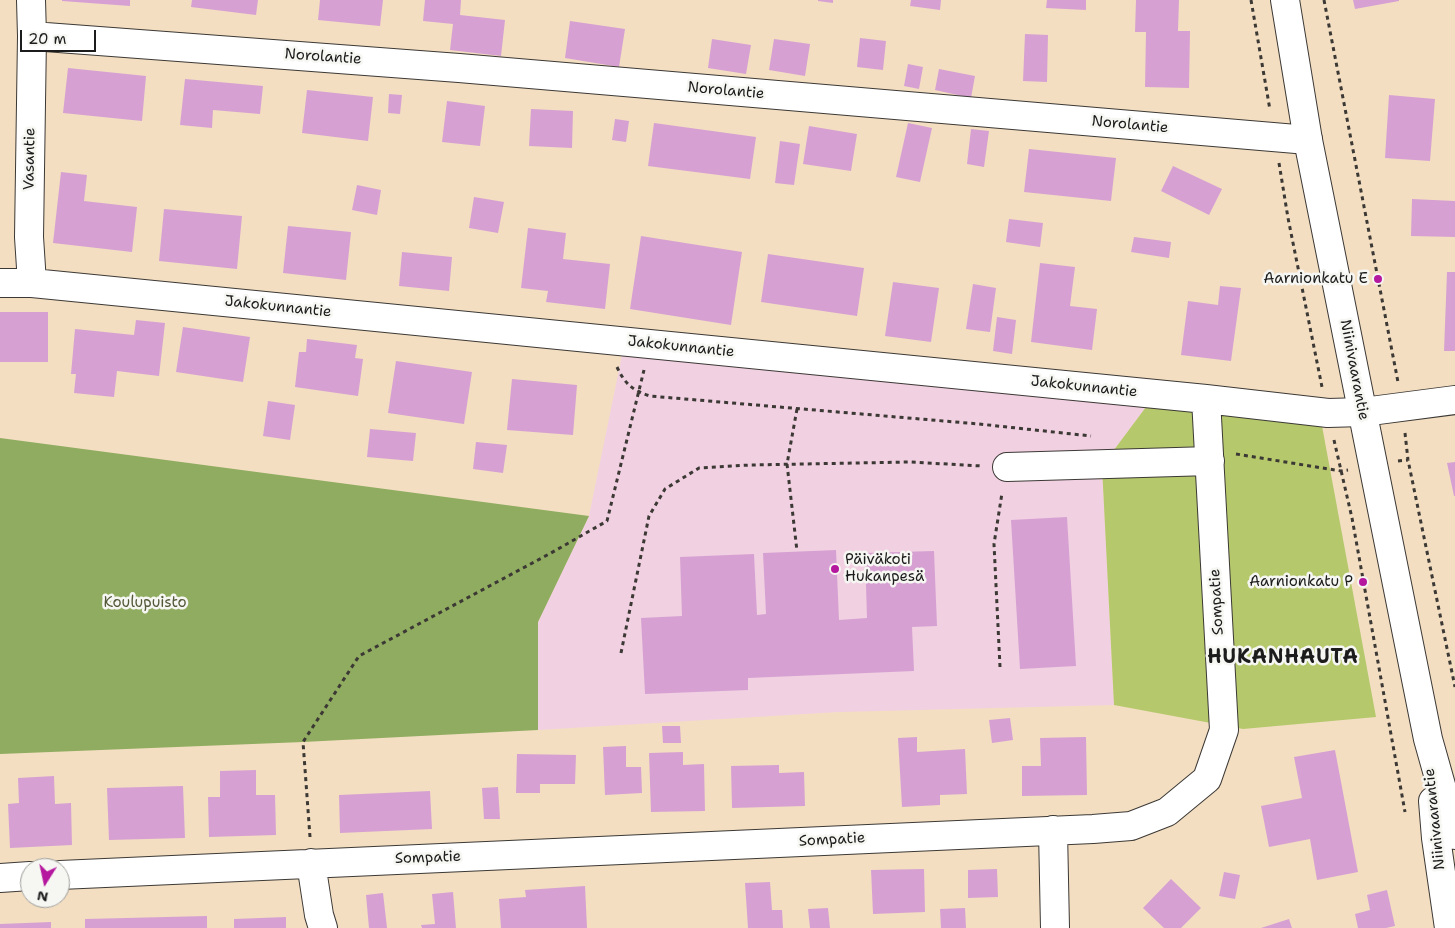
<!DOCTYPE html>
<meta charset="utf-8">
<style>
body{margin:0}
#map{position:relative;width:1455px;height:928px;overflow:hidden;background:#f3dec2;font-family:"Shantell Sans",sans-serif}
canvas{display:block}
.north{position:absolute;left:20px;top:858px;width:50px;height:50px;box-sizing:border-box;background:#f6f6f2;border:1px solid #9f9f9c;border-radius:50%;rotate:190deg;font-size:14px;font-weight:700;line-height:20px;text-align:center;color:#1c1c1c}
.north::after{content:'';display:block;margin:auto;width:18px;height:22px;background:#b5179e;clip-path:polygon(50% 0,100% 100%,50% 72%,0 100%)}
.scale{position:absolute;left:20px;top:30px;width:76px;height:22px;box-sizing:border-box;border:2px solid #1c1c1c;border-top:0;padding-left:6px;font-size:15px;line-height:18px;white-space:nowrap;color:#1c1c1c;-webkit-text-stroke:4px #f6f6f2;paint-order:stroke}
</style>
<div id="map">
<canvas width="1455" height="928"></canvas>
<div class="north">N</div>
<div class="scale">20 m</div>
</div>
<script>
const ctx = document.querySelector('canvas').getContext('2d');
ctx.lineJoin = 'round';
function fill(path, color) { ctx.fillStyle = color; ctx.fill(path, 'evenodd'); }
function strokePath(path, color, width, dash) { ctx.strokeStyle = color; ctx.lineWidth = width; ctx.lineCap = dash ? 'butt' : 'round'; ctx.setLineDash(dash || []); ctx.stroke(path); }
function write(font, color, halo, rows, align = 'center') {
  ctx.font = font + ' "Shantell Sans",sans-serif'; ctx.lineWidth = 5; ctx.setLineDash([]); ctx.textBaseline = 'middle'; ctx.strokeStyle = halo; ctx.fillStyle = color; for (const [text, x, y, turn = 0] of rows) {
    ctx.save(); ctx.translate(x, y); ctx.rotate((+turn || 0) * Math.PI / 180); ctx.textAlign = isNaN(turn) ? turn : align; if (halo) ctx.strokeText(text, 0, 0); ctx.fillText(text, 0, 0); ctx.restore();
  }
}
fill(new Path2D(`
 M622,355L1146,407L1102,466L1114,705L839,712L538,730V622L589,516Z`), '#f1d0e2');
fill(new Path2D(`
 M1146,407L1322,426L1376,717L1243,729L1114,705L1102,466Z`), '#b5c86c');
fill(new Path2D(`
 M0,438L589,516L538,622V730L303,742L0,754Z`), '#90ac60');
fill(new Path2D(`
 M62,0H130V6L62,1Z
 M192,0H258L256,15L191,7Z
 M320,0H383L380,26L318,20Z
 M425,0H461L460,15L505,20L501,56L450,50L453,24L423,21Z
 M818,0H833V3L818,1Z
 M911,0H941L940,10L910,6Z
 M1047,0H1086V10L1046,8Z
 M1136,0H1179L1178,31H1190L1189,88L1145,87L1146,32H1135Z
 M1353,0H1399V1L1355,9Z
 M570,21L625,29L619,67L565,58Z
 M1025,34L1048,35L1047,82L1023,81Z
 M860,38L886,41L883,70L857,67Z
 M712,39L751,45L746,74L708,68Z
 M774,39L810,44L805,76L769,70Z
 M908,64L923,67L919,89L904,86Z
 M68,68L146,76L142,121L63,113Z
 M939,69L975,76L971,98L935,90Z
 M185,79L263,86L260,114L213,110L212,128L180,125Z
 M307,90L373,97L368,141L302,133Z
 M389,94L402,95L400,114L388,113Z
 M1389,95L1435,99L1430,161L1385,158Z
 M447,101L485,106L480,146L442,142Z
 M531,109L573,111L572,148L529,146Z
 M615,119L629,121L626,142L612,140Z
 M654,123L756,137L750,179L648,166Z
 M908,123L932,128L920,182L896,177Z
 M809,126L857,134L851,171L803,164Z
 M971,129L989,131L984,167L967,164Z
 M780,141L800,144L794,185L775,183Z
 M1029,149L1116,158L1111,201L1024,192Z
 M1173,166L1222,189L1209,215L1161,191Z
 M61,172L87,175L84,201L137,207L132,252L53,243Z
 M357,185L381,190L377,215L352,210Z
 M474,197L504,202L498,233L469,228Z
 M1412,199L1455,201V237L1411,236Z
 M164,209L242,216L237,269L159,261Z
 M1009,219L1043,223L1040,247L1006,242Z
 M288,226L351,232L346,280L283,273Z
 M528,228L566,233L563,259L610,264L605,309L546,302L548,291L521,288Z
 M641,236L742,252L731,325L630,309Z
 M1134,237L1171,242L1169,258L1131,252Z
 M402,252L452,257L449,291L399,286Z
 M768,254L864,268L857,316L761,302Z
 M1040,263L1075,267L1070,306L1097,309L1092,350L1031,342Z
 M1447,272H1455V351H1444Z
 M893,282L939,288L931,342L885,336Z
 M973,284L996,288L990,332L966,329Z
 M1220,286L1241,288L1231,361L1181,355L1188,301L1218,305Z
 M0,312H48V362H0Z
 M997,317L1016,320L1012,354L993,351Z
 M136,320L165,323L159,376L117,371L114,397L74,393L76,374H71L75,329L134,335Z
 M183,327L250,337L243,382L176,372Z
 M307,339L357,345L355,358L363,359L358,396L295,387L299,352H306Z
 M396,361L472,372L464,424L388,413Z
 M512,379L577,385L573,435L507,430Z
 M268,401L295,405L290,440L263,436Z
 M370,429L416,433L413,461L367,457Z
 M476,442L507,445L503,473L473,469Z
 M1455,462V496H1454L1447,463Z
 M1067,517L1076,666L1020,669L1011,520Z
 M836,550L839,620L867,618L865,553L934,551L937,626L912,627L914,671L748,678V690L645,694L641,618L682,616L680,557L754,554L757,615L766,614L763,553Z
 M1010,718L1013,740L992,743L989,720Z
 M662,726H680L681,743H663Z
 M917,737V752L965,749L967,794L940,795V805L902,807L898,738Z
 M1086,737L1087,795L1022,796V766H1041L1040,738Z
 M626,746V767H641L642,793L605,795L603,747Z
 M1335,750L1358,872L1317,880L1310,839L1269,847L1261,806L1302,798L1294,757Z
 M683,752V765L704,764L705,811L651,812L649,753Z
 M517,754L576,755L575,784H540V793H516Z
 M779,765V773L804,772L805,806L732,808L731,766Z
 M256,770V795H275L276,835L209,837L208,797H220V771Z
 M54,776L55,804L71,803L72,845L10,848L8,804L19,803L18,778Z
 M183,786L185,838L109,840L107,788Z
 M498,787L500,819H484L482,788Z
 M430,791L432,829L340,833L339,795Z
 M924,869L925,912L873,914L871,870Z
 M997,869L998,897L968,898V870Z
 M1224,872L1240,875L1235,899L1219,896Z
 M1171,879L1201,908L1181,928H1164L1143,908Z
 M770,882L772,910H782L783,928H748L745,883Z
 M585,886L587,928H501L499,899L526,897L525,890Z
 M1387,890L1395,926L1386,928H1358L1355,914L1370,910L1367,895Z
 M453,892L456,928H422L421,925L435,924L432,894Z
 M383,893L387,928H369L366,895Z
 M828,908L830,928H810L808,909Z
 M965,908L966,928H941L940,909Z
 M207,916V928H85V919Z
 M286,917V928H234V919Z
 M1289,919L1292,928H1261Z
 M51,922V928H0V924Z`), '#d6a1d2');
const minor = new Path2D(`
 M31,0L32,36
 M0,283H32L1206,399L1328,413L1363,412L1455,400
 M32,283L29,237L32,36L459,68L1308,140
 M1007,467L1210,461
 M1053,830L1055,928
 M311,863L319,915L323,928
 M60,875L1093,829L1131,826L1167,812L1207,779L1224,730L1206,399
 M0,878L30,876`);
const major = new Path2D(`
 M1285,0L1308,140L1428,739L1455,835
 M1433,801L1436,838L1449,928`);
strokePath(minor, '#3c3935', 30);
strokePath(major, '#3c3935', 30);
strokePath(new Path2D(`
 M1251,0L1270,110
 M1324,0L1398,382
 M1279,163L1288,218L1322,387
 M617,367C625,384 632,390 650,396L979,424L1091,436
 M797,409L787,464L797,551
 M1405,433L1408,460L1455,687
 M1334,440L1352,518L1405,812
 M1236,454L1341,471L1348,470
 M1398,461L1408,460
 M621,653L649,516L665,489L699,468L750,465L910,462L982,466
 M1000,667L994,544L1002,493
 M310,837L303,742L359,656L551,553L607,521L644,370`), '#3c3935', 3, [4, 4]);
strokePath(minor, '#fff', 28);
strokePath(major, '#fff', 28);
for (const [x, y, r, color] of [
 [1378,279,5,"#b5179e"],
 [835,569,5,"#b5179e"],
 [1363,582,5,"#b5179e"]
]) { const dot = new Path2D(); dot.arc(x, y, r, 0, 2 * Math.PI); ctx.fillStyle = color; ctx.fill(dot); strokePath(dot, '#f6f6f2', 2); }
write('15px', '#1c1c1c', '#f6f6f2', [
 ["Norolantie",323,57,4],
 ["Norolantie",726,91,5],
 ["Norolantie",1130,125,5],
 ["Vasantie",30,159,-89],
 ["Jakokunnantie",278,307,6],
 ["Jakokunnantie",681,347,6],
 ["Niinivaarantie",1354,370,79],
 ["Jakokunnantie",1084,387,6],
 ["Sompatie",1217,602,-93],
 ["Niinivaarantie",1435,819,-96],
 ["Sompatie",832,840,-3],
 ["Sompatie",428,858,-2]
]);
write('15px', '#1c1c1c', '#f6f6f2', [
 ["Aarnionkatu E",1368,279],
 ["Päiväkoti",845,560,"left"],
 ["Hukanpesä",845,577,"left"],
 ["Aarnionkatu P",1353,582]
], 'right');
write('15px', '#525838', '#f6f6f2', [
 ["Koulupuisto",145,603]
]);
ctx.letterSpacing = '1px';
write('bold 20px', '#1c1c1c', '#f6f6f2', [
 ["HUKANHAUTA",1283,658]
]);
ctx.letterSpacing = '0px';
</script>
